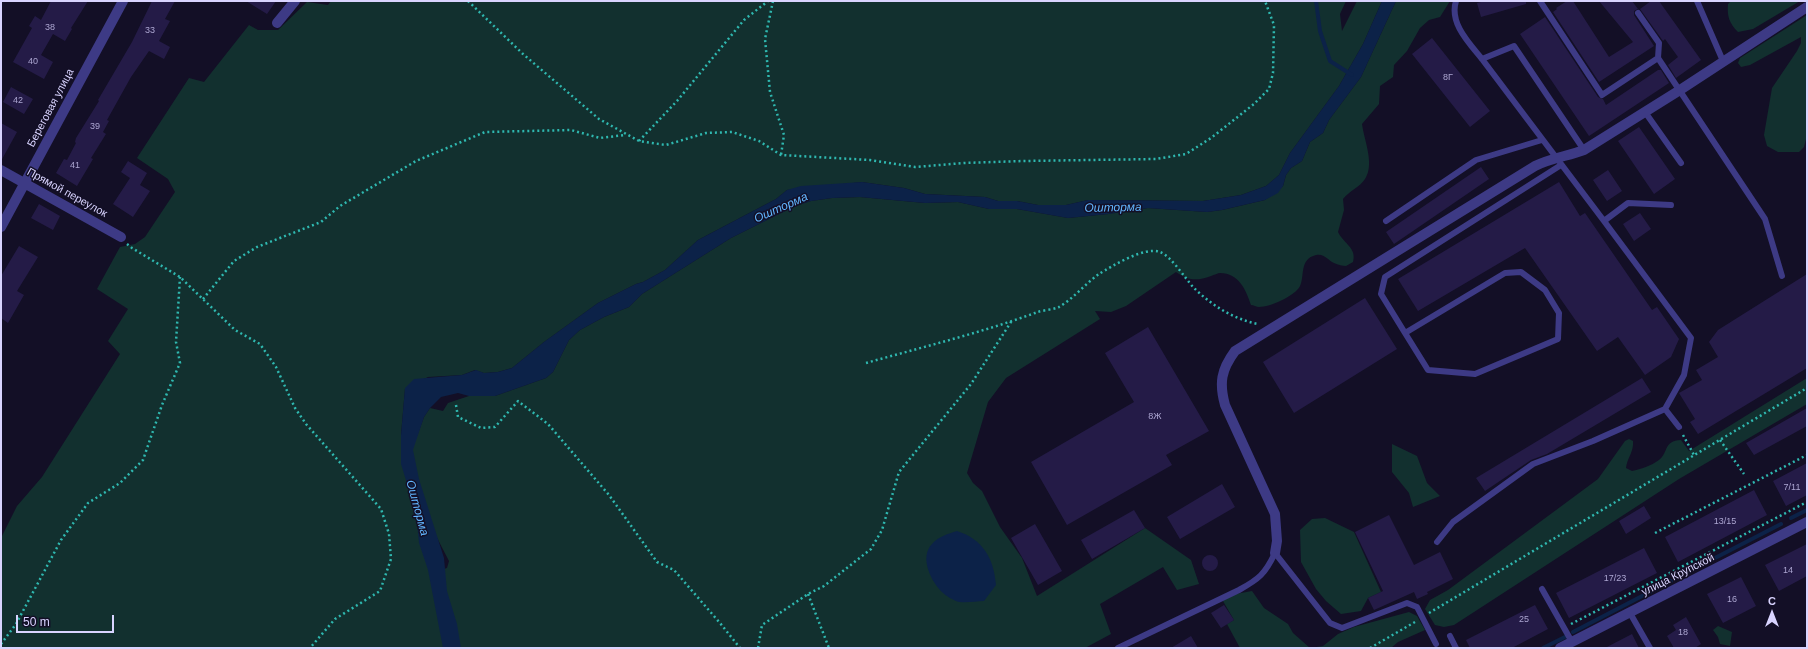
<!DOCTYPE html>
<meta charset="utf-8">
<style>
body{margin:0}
#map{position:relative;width:1808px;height:649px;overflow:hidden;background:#130f26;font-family:Helvetica,sans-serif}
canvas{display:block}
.frame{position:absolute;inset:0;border:2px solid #d9d4ff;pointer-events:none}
.north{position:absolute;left:1752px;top:593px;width:40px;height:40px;-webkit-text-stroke:3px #130f26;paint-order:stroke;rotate:0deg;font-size:11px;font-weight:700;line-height:16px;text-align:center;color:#d9d4ff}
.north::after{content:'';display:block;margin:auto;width:14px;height:18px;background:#d9d4ff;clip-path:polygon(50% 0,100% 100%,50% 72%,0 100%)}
.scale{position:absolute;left:16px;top:615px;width:98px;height:18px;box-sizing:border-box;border:2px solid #d9d4ff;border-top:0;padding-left:5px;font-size:12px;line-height:14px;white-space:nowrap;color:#d9d4ff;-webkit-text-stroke:3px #130f26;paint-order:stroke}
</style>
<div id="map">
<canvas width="1808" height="649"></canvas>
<div class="frame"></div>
<div class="north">С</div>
<div class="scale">50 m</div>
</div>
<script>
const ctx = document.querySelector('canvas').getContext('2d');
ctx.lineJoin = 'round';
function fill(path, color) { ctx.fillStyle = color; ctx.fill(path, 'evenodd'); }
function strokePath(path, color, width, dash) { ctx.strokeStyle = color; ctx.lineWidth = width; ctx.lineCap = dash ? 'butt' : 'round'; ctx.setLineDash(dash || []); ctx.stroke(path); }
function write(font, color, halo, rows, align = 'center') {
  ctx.font = font + ' Helvetica,sans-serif'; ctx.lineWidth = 3; ctx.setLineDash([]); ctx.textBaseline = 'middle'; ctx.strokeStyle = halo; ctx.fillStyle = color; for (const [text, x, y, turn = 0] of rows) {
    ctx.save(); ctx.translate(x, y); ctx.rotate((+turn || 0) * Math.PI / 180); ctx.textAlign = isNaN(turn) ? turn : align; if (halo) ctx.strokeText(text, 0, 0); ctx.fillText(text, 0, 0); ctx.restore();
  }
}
fill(new Path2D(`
 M331,1H1346L1340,14L1342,31L1357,1H1382L1363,44L1339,86L1290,153L1279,175L1266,186L1241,195L1203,201L1088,200L1066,205H1038L1017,201H998L985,197L925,194L904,188L862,182L787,190L776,199L698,240L665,270L643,282L636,284L598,303L544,342L512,368L498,372L484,373L475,370L462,375L428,377L405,389L401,435L417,436L424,417L430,408L443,411L448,403L469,396H495L546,378L553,372L569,340L580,330L604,317L629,307L642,294L731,238L795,206L811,201L832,198L860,197L925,203L958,202L989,209H1017L1068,218L1108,214L1148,208L1207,212L1222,210L1265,200L1283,186L1286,175L1291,168L1302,161L1310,142L1323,133L1329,120L1361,77L1396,1H1450L1440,17L1429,20L1420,28L1407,51L1394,65L1393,77L1380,86L1379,104L1362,124C1364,140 1375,164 1365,179C1360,187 1349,191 1343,199L1344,210L1338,232C1344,244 1357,248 1353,262L1346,266C1343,266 1338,265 1334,263C1328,260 1324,253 1316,255C1299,259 1305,276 1300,286C1295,296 1270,307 1259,307C1257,307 1253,305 1251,305C1246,290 1239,273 1220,273C1218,273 1214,275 1211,276C1197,281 1189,281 1176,272L1126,306L1111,312L1095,311L1100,319L1006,378L988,402L967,473L973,483L982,491L1000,527L1022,558L1037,596L1145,528L1191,560L1199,584L1177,590L1163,567L1100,604L1111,634L1085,648H1V538L17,506L42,477L120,354L108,341L128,309L97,289L120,247L135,244L145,237L175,192L168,179L137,158L189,78L204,82L249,25L258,30H278L307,2L328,5ZM434,532L449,561L447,568L444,569Z
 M1731,1H1800L1753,29L1738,32C1729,23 1727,16 1728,4Z
 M1807,15V135L1804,147L1799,152H1778L1767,146L1764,135L1772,88L1797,51L1801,43V37L1750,65L1741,67L1738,63L1740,58Z
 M1807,378V404L1679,479L1454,625L1444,627L1435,625L1425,609L1430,600L1448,590L1598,479L1625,441L1629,439L1633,441C1634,452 1627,458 1626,468L1632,471C1641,469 1651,466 1659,460C1669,452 1663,441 1681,440L1689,451Z
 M1392,444L1417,456L1427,483L1440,496L1413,507L1409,493L1392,472Z
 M1325,518L1354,532L1381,592L1368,598L1361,611L1341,614L1326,601L1316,589L1301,562L1300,530L1312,519Z
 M1252,591L1264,608L1288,624L1293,633L1310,648L1323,646L1338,634L1354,627L1409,612L1417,616L1425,630L1398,642L1391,648H1240L1227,624L1234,620L1223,601L1230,595Z
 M1718,626L1732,632L1730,646L1720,644L1718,637L1713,630Z`), '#12302f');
fill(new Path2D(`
 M1382,1H1396L1361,77L1329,120L1323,133L1310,142L1302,161L1291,168L1286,175L1283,186L1278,193L1265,200L1222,210L1207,212L1148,208L1108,214L1068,218L1017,209H989L958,202L925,203L860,197L832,198L811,201L795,206L731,238L642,294L629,307L604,317L580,330L569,340L553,372L546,378L495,396H469L458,393L441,397L430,408L424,417L413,450L419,479L444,558L447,591L457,624L461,648H443L428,570L419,543L416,513L401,464V435L405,388L414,379L462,375L476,370L484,373L498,372L512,368L544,342L598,303L636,284L643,282L665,270L698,240L776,199L787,190L801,186L862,182L904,188L925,194L985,197L998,201H1017L1038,205H1066L1088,200L1203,201L1241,195L1266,186L1279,175L1290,153L1339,86L1363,44Z
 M957,531C983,539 994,559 996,585L984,601C976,601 963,604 956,601C952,599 946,596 943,593C931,582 919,557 932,544C939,536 948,534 957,531Z`), '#0c2248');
strokePath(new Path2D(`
 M1316,1L1320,31L1330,61L1352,75
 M1791,518L1807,510
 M1680,576L1781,524
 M1573,632L1671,581
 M1543,648L1565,637`), '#0c2248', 4);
fill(new Path2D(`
 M51,1H88L71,28L72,29L65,41L53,34L41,55L53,62L44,79L13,62L32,28L29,26L35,16L41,20Z
 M152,1H175L165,19L170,21L159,41L170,47L164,59L149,51L131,77L107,120L109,121L103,132L106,134L91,158L93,159L77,186L56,173L64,159L67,160L76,143L75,142L76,138L99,101L98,100L132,42Z
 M246,1H276L267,14Z
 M1485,1H1526V4L1481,17L1477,3Z
 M1567,1H1573L1609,57L1633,42L1599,1H1632L1638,9L1634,11V15L1654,46L1599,82L1553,12L1557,9L1556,8Z
 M1651,1H1659L1701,60L1676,78L1668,65L1678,57L1665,39L1663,41L1640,9Z
 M1545,17L1598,97L1603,99L1606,105L1658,70H1661L1669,83L1589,136L1520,34Z
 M1432,38L1490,111L1470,127L1412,54Z
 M11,87L33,99L24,114L3,102Z
 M1,123L17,132L1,161Z
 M1639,127L1675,179L1654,194L1618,141Z
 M128,161L147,173L140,185L150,191L133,217L113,204L130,178L121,172Z
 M1481,167L1489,179L1394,244L1386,232Z
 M1608,170L1622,191L1607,201L1593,180Z
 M1559,182L1580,216L1585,213L1652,310L1657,307L1679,339L1671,357L1645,375L1618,337L1597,351L1525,248L1418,311L1398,279Z
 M39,204L60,216L53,230L31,218Z
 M1640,213L1651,229L1634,241L1623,224Z
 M19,246L38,257L17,291L24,295L8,323L1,318V276Z
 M1807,274V368L1698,434L1690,422L1695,419L1679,393L1702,380L1696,370L1718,357L1709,342L1718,330Z
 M1365,298L1397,349L1294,413L1263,362Z
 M1148,327L1209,431L1166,455L1172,465L1067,525L1031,462L1134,402L1105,353Z
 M1642,378L1651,392L1547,454L1531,460L1485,491L1476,478Z
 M1807,408V426L1754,455L1746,443Z
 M1807,463V495L1786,506L1773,481Z
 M1222,484L1235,507L1180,539L1167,517Z
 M1754,490L1767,515L1678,562L1665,537Z
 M1644,506L1651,518L1626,534L1619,521Z
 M1134,510L1145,528L1092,559L1081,540Z
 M1389,515L1414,565L1440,552L1453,579L1427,592L1428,594L1417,599L1414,592L1374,610L1368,598L1383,591L1355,532Z
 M1035,524L1062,571L1038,585L1011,538Z
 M1807,544V576L1779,591L1765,565Z
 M1644,548L1657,573L1569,618L1556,593Z
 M1202 563a8 8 0 1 1 16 0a8 8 0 1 1-16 0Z
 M1741,577L1756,606L1723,623L1707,594Z
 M1224,605L1234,620L1221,628L1211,613Z
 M1535,605L1548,629L1512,648H1470L1466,640Z
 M1686,617L1701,644L1695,648H1674L1667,636L1676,630L1673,625Z
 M1632,634L1639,648H1605Z
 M1191,636L1198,648H1171Z`), '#241b47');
strokePath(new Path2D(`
 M468,1L523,54L599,119L639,141L666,145L706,133L732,132L759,141L781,155L870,160L915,167L964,163L1024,161L1156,159L1186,154L1211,138L1254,104L1269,89L1273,73L1274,25L1265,1
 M773,1L765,39L770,92L784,135L781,155
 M639,141L677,101L744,20L768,1
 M127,244L132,248L180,277L235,330L260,344L276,367L295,408L306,424L381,509L389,534L391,559L380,591L335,619L310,648
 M203,299L234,261L257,247L321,222L340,206L416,161L485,132L571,130L600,138L625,135
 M866,363C923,347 980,333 1035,313C1042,310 1052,310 1059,307C1073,299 1085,284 1099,274C1112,266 1145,246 1160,252C1171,256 1185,278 1193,287C1211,305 1233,319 1258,324
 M456,405L458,417L481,428L495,427L518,401L548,424L609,495L657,562L674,570L720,623L740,648
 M1683,435L1694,455
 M1720,440L1744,474
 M1655,533L1807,455
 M808,594L829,648
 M1429,613L1807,388
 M1571,624L1807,502
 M1,644L16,624L61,540L88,503L120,483L143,460L162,405L180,363L176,342L180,277
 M758,648L762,625L808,594L824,586L871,549L882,530L899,472L971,384L1011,322
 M1370,648L1415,622`), '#2fb8b0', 2.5, [2, 3]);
strokePath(new Path2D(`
 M1456,1C1449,23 1469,43 1482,59L1604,221L1628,203L1671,205
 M1540,1L1602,95L1658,58L1765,219L1782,276
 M1697,1L1723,61
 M1638,13L1659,43L1658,58
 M1482,59L1514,46L1584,150
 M1645,112L1681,163
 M1386,221L1476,160L1542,140
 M1604,221L1691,338L1684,375L1665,409L1679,427
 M1405,333L1428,370L1475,374L1558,339L1559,313L1545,290L1521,272L1505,273L1405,333L1381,294L1385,277L1561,165
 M1437,542L1453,522L1533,464L1593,441L1665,409
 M1542,589L1572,642
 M1630,613L1650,648
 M1450,636L1456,648
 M1118,648L1239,590C1259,579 1265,574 1275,553L1330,623L1342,628L1407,603L1417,607L1436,644`), '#3d3a85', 6);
strokePath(new Path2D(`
 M277,23L295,1
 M1,170L121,237
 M1,227L123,1
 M1275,553L1277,541L1275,514L1225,405C1219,383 1221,370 1235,351L1535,166C1551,158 1568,156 1584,150L1680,90L1807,7
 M1560,648L1807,522`), '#3d3a85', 10);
write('9px', '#aca6d1', null, [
 ["38",50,28],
 ["33",150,31],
 ["40",33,62],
 ["8Г",1448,78],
 ["42",18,101],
 ["39",95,127],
 ["41",75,166],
 ["8Ж",1155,417],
 ["7/11",1792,488],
 ["13/15",1725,522],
 ["14",1788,571],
 ["17/23",1615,579],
 ["16",1732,600],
 ["25",1524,620],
 ["18",1683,633]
]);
write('11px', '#d9d4ff', '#130f26', [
 ["Береговая улица",51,108,-62],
 ["Прямой переулок",67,193,29],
 ["улица Крупской",1678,575,-27]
]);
write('italic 12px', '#62b6ff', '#130f26', [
 ["Ошторма",781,208,-24],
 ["Ошторма",1113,208,-1],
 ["Ошторма",417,508,75]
]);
</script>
